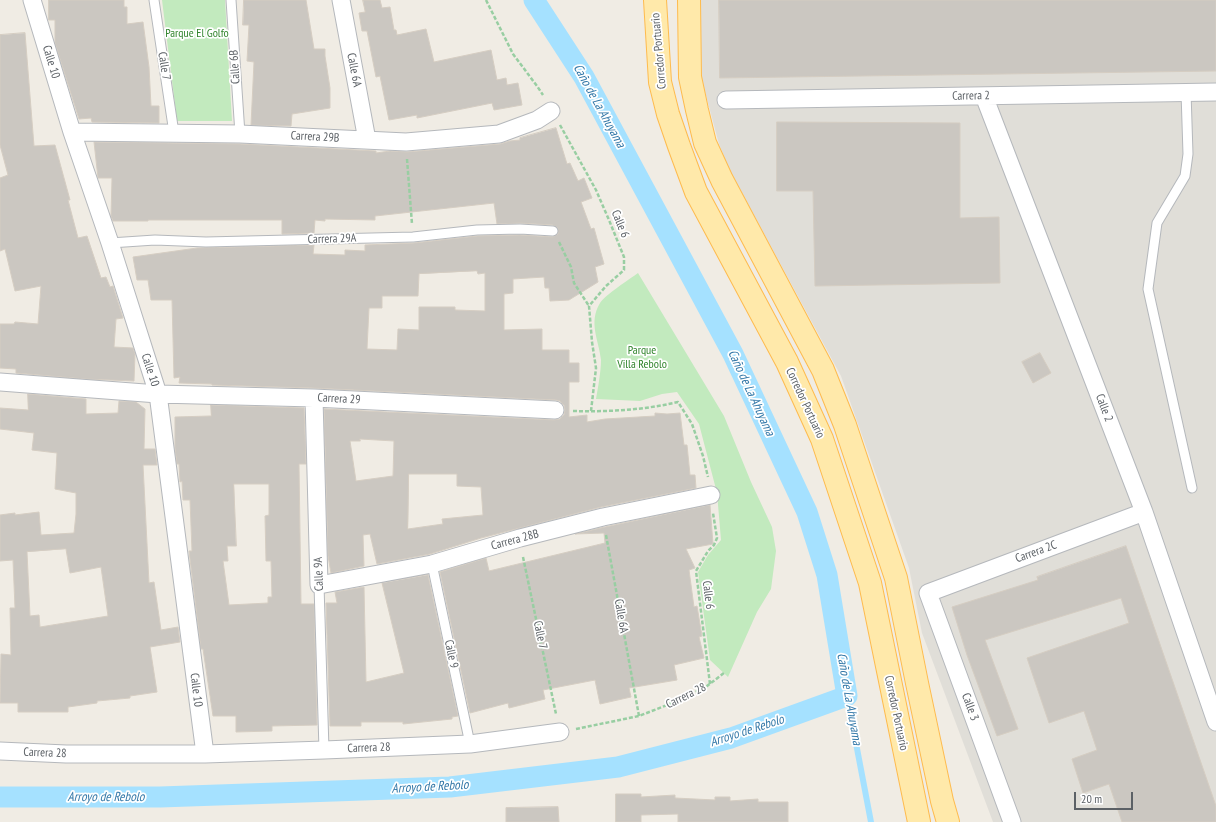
<!DOCTYPE html>
<meta charset="utf-8">
<style>
body{margin:0}
#map{position:relative;width:1216px;height:822px;overflow:hidden;background:#f0ece4;font-family:"PT Sans Narrow",sans-serif}
canvas{display:block}
.scale{position:absolute;left:1074px;top:792px;width:59px;height:18px;box-sizing:border-box;border:2px solid #5c6166;border-top:0;padding-left:5px;font-size:12px;line-height:14px;white-space:nowrap;color:#5c6166;-webkit-text-stroke:3px #fff;paint-order:stroke}
</style>
<div id="map">
<canvas width="1216" height="822"></canvas>
<div class="scale">20 m</div>
</div>
<script>
const ctx = document.querySelector('canvas').getContext('2d');
ctx.lineJoin = 'round';
function fill(path, color) { ctx.fillStyle = color; ctx.fill(path, 'evenodd'); }
function strokePath(path, color, width, dash) { ctx.strokeStyle = color; ctx.lineWidth = width; ctx.lineCap = dash ? 'butt' : 'round'; ctx.setLineDash(dash || []); ctx.stroke(path); }
function write(font, color, halo, rows, align = 'center') {
  ctx.font = font + ' "PT Sans Narrow",sans-serif'; ctx.lineWidth = 3.5; ctx.setLineDash([]); ctx.textBaseline = 'middle'; ctx.strokeStyle = halo; ctx.fillStyle = color; for (const [text, x, y, turn = 0] of rows) {
    ctx.save(); ctx.translate(x, y); ctx.rotate((+turn || 0) * Math.PI / 180); ctx.textAlign = isNaN(turn) ? turn : align; if (halo) ctx.strokeText(text, 0, 0); ctx.fillText(text, 0, 0); ctx.restore();
  }
}
fill(new Path2D(`
 M699,0H1216V822H993L922,633L909,568L841,376L729,169L719,144L701,77Z`), '#e0ded8');
fill(new Path2D(`
 M162,0H225L232,121H177Z
 M638,273L724,416L751,482L772,527L776,551L771,589L757,612L728,677L710,660L698,572L708,555L721,540L717,493L699,424L677,392L662,394L640,401L596,399C598,388 601,371 601,360C599,340 588,323 600,303C605,295 630,279 638,273Z`), '#c2eabe');
strokePath(new Path2D(`
 M847,696L871,822`), '#a5e1ff', 6);
strokePath(new Path2D(`
 M0,797H160L450,787L618,767L731,738L847,696L827,575L807,512L733,354L584,77L534,0`), '#a5e1ff', 21);
const building = new Path2D(`
 M49,0H124V7H127V24L143,22L149,67L151,106H159V123L92,122L91,118L79,119L55,43V20H49Z
 M244,0H306L314,49H325V56L330,88V108L292,114L291,126L251,125L254,62L247,61L249,25H243Z
 M363,0H380L382,8L390,7L394,30H396L397,35L426,29L434,62L491,50L497,80L506,78L507,85L518,83L522,105L494,110L492,103L417,118V115L389,120L380,76L376,77L367,31H362L359,13L365,12Z
 M719,0H1216V71L720,78Z
 M25,33L34,146L55,145L70,200H68L78,238L87,236L101,278L106,277L110,287L113,286L123,318L116,319L114,347L133,348L135,354L134,381L86,379L16,373V369L0,368V324H14L15,322L38,324L41,286L15,291L5,249L0,251V178L8,175L0,145V35Z
 M777,122L960,123V218L999,217L1000,283L815,286L813,191H777Z
 M556,128L567,164L570,163L578,181L584,178L592,198L581,202L591,229L594,228L604,264L595,267L598,282L569,300L550,301L549,288H545L544,277L513,279V293L504,294V330L542,329V350H569V363H579V382H569V417L587,415V422L605,419L655,416V413L667,414L680,413L684,445H687L690,475H695L696,488L601,507L481,538L430,554L377,564L370,534L363,535L364,566L331,573L328,556L324,409L554,420L560,419L564,415L565,410L564,405L560,401L556,400L314,388L212,385V384L179,383L180,377L174,378L172,300H151L148,280H137L133,257L197,248L314,245L313,254L345,255V250L365,251V245L414,243L477,236L520,235L553,237L558,234V228L553,225L520,223L497,224L494,203L375,216V220L325,219V221L315,220L314,233L282,234V220H148V221H113L111,216L112,178H98L94,142L240,144L376,151V153L390,151L407,152L500,144L510,141L520,140V138ZM477,271L478,274L485,273V311L455,310V307H419V330L398,329L397,350L367,349L369,308H382V296H418L419,274ZM360,439L394,441L393,476L356,481L350,441H360ZM409,474H457V486L481,487L483,515L442,519L443,524L408,529Z
 M1040,353L1051,373L1033,383L1022,362Z
 M28,394L86,399V414L118,413L119,401L136,402L145,409L144,449H155L157,465H143L149,583L154,582L161,630L178,627L180,642L150,647L157,692L130,696V698L97,701V703L68,707V712H18V703H0L1,654L11,655L10,608H15L13,560L0,561V515L15,513V515L39,512L41,535L74,533L76,514V493L55,489L57,453L32,450L34,433L0,429V408L28,410ZM66,549L70,573L101,567L108,616L40,627L39,615L30,616L27,552Z
 M211,405L304,408L306,464H299L301,604H314L317,725L272,726V731L236,732V716H213L203,649H201L189,551H192L190,500H183L182,481L180,482L179,464H177L175,448V417L210,416H211ZM234,484H269V515L265,516L266,561H271L272,597H268V603L229,605L223,561H228L227,546H236Z
 M710,505L713,544L686,549L695,568L689,570L694,607L697,606L702,636L699,637L704,658L674,665L677,680L629,688L631,697L600,704L595,680L543,690L545,699L509,708L508,703L470,713L440,572L486,558L489,571L605,543L604,533L575,534L605,527Z
 M1126,546L1216,806V822H1122L1109,784L1083,793L1072,759L1097,750L1084,711L1049,723L1027,658L1129,623L1121,598L985,640L1018,729L997,736L967,655L952,607L1038,580L1037,577Z
 M428,575L458,716L452,717V719L403,724V722H361V726H330L326,603H337L335,592L364,587L366,682L404,673L382,583Z
 M616,794H641V797L675,795V798L715,800V797H730V801L758,799V802H788V822H678V814L641,815V822H616Z
 M558,807L559,822H506V808Z`);
fill(building, '#cbc7c1');
strokePath(building, '#d5cdc2', 1);
const service = new Path2D(`
 M154,0L174,133
 M231,0L240,134
 M1186,92L1188,154L1185,176L1157,223L1148,289L1192,488
 M110,243L155,240L206,242L413,237L477,230L520,229L553,231
 M432,564L470,744
 M319,585L324,750`);
const minor = new Path2D(`
 M32,0L72,132L110,243L158,394L205,754
 M341,0L367,140
 M984,96L1144,512L1216,722
 M726,100L1216,92
 M72,132L240,134L406,142L499,134L537,120L551,111
 M0,382L158,394L314,398L555,410
 M314,398L319,585L432,564L520,538L603,517L711,495
 M0,751L66,754H205L324,750L470,744L560,732
 M1012,822L928,593L1144,512`);
const primary = new Path2D(`
 M655,0L660,82L668,114L679,146L696,192L787,362L822,439L870,583L919,822
 M689,0L690,77L697,110L705,143L722,180L823,370L845,425L896,578L917,683L942,801L948,822`);
strokePath(service, '#b5b8bc', 11);
strokePath(minor, '#b5b8bc', 19);
strokePath(primary, '#febb4e', 24);
strokePath(new Path2D(`
 M486,0L513,54L537,86L543,95
 M560,125L596,190L609,220L624,257V270L606,286L589,306L592,342L596,368L591,411
 M407,159L412,224
 M559,242L571,267L574,283L589,306
 M573,411C608,412 644,410 678,402L692,424L703,456L708,477
 M606,535L639,716
 M523,557L556,714
 M710,684L696,571L708,551L714,545L717,538L713,513
 M576,729L639,716L680,700L707,686L724,673`), '#98cea2', 2.5, [4, 2]);
strokePath(service, '#fff', 9);
strokePath(minor, '#fff', 17);
strokePath(primary, '#ffe9aa', 22);
write('12px', '#31842c', '#fff', [
 ["Parque El Golfo",197,34],
 ["Parque",642,351],
 ["Villa Rebolo",642,365]
]);
write('12px', '#5c6166', '#fff', [
 ["Corredor Portuario",659,51,-95],
 ["Calle 10",51,62,73],
 ["Calle 7",164,66,81],
 ["Calle 6B",235,67,-94],
 ["Calle 6A",354,70,79],
 ["Carrera 2",971,96,-1],
 ["Carrera 29B",315,137,3],
 ["Calle 6",620,224,68],
 ["Carrera 29A",332,239,-2],
 ["Calle 10",150,370,72],
 ["Carrera 29",339,399,3],
 ["Corredor Portuario",805,403,65],
 ["Calle 2",1104,408,69],
 ["Carrera 28B",515,540,-15],
 ["Carrera 2C",1036,552,-20],
 ["Calle 9A",319,574,-92],
 ["Calle 6",708,595,83],
 ["Calle 6A",621,616,80],
 ["Calle 7",540,635,78],
 ["Calle 9",451,654,78],
 ["Calle 10",196,690,83],
 ["Carrera 28",686,696,-26],
 ["Calle 3",970,707,70],
 ["Corredor Portuario",896,713,78],
 ["Carrera 28",369,748,-2],
 ["Carrera 28",45,753,2]
]);
write('italic 13px', '#3378a8', '#fff', [
 ["Caño de La Ahuyama",599,106,61],
 ["Caño de La Ahuyama",751,393,65],
 ["Caño de La Ahuyama",849,699,80],
 ["Arroyo de Rebolo",747,731,-18],
 ["Arroyo de Rebolo",430,787,-3],
 ["Arroyo de Rebolo",106,797]
]);
</script>
